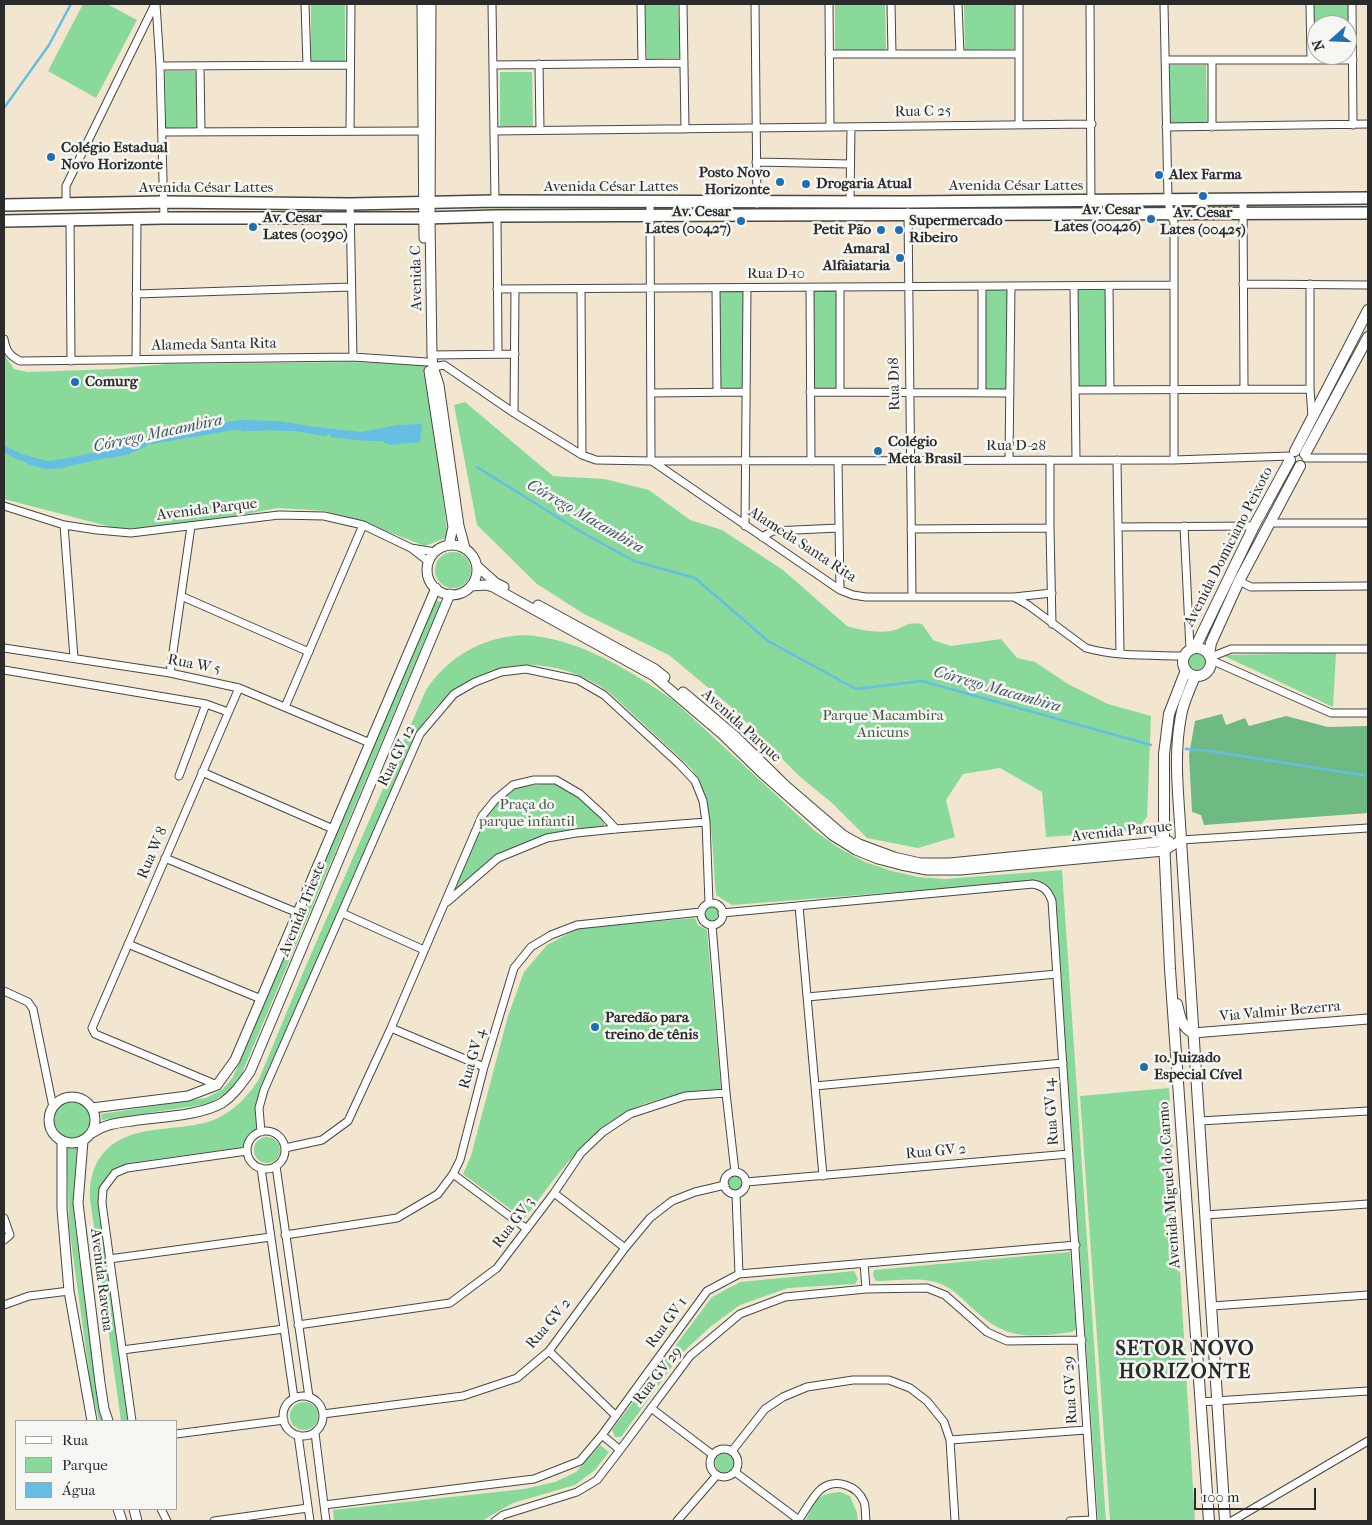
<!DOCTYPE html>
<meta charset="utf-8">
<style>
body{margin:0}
#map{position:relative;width:1372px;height:1525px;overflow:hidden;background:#f2e6d0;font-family:"IM FELL French Canon",serif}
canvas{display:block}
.frame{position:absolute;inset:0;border:5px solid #2b2b2b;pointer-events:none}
.legend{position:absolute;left:15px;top:1420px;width:162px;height:90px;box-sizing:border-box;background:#f6f6f2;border:1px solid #a5a5a2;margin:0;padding:6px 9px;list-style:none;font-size:15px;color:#2b2b2b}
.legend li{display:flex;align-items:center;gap:10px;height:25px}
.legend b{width:25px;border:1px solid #a5a5a2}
.north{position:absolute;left:1307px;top:15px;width:50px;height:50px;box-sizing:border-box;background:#f6f6f2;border:1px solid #a5a5a2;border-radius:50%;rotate:250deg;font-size:14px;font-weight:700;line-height:20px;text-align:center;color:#2b2b2b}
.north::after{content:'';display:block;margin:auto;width:18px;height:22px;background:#1f6fb2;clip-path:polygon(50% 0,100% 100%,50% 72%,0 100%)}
.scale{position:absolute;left:1194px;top:1488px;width:122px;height:22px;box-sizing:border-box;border:2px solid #2b2b2b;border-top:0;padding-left:6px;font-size:15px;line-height:18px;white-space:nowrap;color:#2b2b2b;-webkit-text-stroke:4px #f6f6f2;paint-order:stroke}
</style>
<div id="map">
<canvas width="1372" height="1525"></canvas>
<div class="frame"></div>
<ul class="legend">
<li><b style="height:6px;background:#fff"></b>Rua</li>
<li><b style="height:14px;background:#89da9a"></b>Parque</li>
<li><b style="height:14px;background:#66bee4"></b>Água</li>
</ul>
<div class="north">N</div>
<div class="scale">100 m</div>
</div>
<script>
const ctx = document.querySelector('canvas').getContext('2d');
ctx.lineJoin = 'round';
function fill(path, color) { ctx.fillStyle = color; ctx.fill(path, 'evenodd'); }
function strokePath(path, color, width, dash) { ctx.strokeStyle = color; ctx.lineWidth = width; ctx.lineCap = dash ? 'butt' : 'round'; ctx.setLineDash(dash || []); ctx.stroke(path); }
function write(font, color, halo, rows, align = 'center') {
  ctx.font = font + ' "IM FELL French Canon",serif'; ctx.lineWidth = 5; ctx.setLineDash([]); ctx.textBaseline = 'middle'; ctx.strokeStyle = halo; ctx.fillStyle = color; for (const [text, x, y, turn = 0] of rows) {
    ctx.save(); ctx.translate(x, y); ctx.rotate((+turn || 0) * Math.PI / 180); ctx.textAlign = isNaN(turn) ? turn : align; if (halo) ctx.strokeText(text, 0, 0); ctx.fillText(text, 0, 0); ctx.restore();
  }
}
fill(new Path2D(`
 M83,4H107L137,20L96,98L48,71Z
 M311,4H345V61H311Z
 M645,4H678L680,58L647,59Z
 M835,4H885L886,50L835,51Z
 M964,4H1014V49L965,50Z
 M1314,4H1348L1349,56H1315ZM1317,25H1347V55H1317Z
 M1170,65H1206L1207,123H1170Z
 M165,71H196L197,127L166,128Z
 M500,72H532L533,126H500Z
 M984,288L1010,289L1008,391H983Z
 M811,289H839V390H813Z
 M1077,289H1105L1106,387H1077Z
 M718,290L745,291V388L718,389Z
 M4,354L14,369L27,372L113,369L167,364L352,362L426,365L448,537L425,546L365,523L325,511L278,508L188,525L119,529L4,499Z
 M465,402L553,476L604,479L649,490L690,520L722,530L783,570L847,626C859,630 878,633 891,631C904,628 907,621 922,624L933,640L951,646L1001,639L1017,658L1035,662L1068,684L1108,704L1151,716L1147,817L1136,831L1046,837L1042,792L1000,768L963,774L946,800L955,837L918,848L867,838L831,802L799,776L730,706L669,655L584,614L537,584L477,525L454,405Z
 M435 570a18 18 0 1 1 36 0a18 18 0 1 1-36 0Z
 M436,600L441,602L239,1080L227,1093L208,1104L102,1120L101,1114L206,1098L223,1089L233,1077Z
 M522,635C575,636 631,671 673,700L815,831L839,848L865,862L892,871L918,877L945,879L1062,870L1106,1521H1098L1056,901C1054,891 1049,885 1040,881L732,905L716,895C712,853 715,806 692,769L609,692C542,644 458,661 417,734L259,1094L255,1115L257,1129L249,1136L243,1147L129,1163C107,1171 104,1182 99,1203L128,1421H121L90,1199C89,1184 92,1169 101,1156C126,1122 175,1133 211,1121C232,1113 247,1098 259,1079L305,968L426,690C449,656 481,638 522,635Z
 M1187 661a10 10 0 1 1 20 0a10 10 0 1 1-20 0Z
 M1336,653L1333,707L1222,655Z
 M555,783L578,796L603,819L605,827L566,831L541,837L514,849L452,894L483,817L514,787Z
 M704 914a8 8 0 1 1 16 0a8 8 0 1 1-16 0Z
 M695,918L698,925L707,930L721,1090C692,1092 662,1096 634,1108C629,1110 623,1114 618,1118C578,1142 552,1183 524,1219L463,1174L471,1156L508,1016L524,972L547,945L579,928Z
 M1169,1088L1195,1521H1110L1080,1096Z
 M54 1120a18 18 0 1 1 36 0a18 18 0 1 1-36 0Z
 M254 1150a13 13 0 1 1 26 0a13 13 0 1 1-26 0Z
 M67,1147H77L73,1204L75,1225L96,1386L104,1421H99L91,1387L69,1226Z
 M727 1184a8 8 0 1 1 16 0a8 8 0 1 1-16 0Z
 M1070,1252L1076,1329L1072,1332C1036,1337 1009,1341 979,1314C970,1307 957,1292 947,1287C927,1275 898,1281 876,1281L873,1276L874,1270Z
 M854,1271L858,1279L855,1284L788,1288L740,1305L710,1327L682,1353L621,1437H615L612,1430L712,1297L740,1282Z
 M290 1416a14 14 0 1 1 28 0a14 14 0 1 1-28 0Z
 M600,1445L609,1452L595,1470L575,1485L513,1503L490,1516L483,1521H334L333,1510L524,1489L555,1482L576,1472Z
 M715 1463a10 10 0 1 1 20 0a10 10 0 1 1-20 0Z
 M840,1492L850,1496L857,1513L858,1521H805C816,1501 815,1494 840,1492Z`), '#89da9a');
fill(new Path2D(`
 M1222,714L1226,725L1245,718L1249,726L1286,716L1328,727L1368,726V813L1204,825L1201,815L1192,812L1189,755L1195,721Z`), '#6eba82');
fill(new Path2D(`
 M241,420L278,421L316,427L361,432L398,425L422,424L420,442L390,445L380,440L358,439L296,430L271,429L248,430L232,429L148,444L129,453L65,467L47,468L18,460L4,452V445L21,454L47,461L63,459L125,446L145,436Z`), '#66bee4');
strokePath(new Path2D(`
 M4,108L49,45L71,4
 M242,430L271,429L296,430L326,435
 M332,436L358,439L380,440
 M151,443L232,429H237
 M109,457L129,453L146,445
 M28,463L47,468L64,467
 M477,467L583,533L634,561L695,578L768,641L856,689L922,681L1151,745
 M1186,749L1210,751L1361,775L1368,774`), '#66bee4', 2.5);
const minor = new Path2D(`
 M156,4L160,66L164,218
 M305,4L307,65
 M492,4L495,201
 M641,4L642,63
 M683,4L685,129
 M755,4L757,204
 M829,4L830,127
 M891,4L892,54
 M958,4L960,54
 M1019,4V125
 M1090,4L1091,213
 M1164,4L1168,199L1170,214L1174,222V460
 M1310,4L1311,60
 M1352,4L1353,125
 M829,54H1019
 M1165,60H1353
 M539,64L540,130
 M493,65L684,63
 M160,66L350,65
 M200,66L201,132
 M1166,127L1368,124
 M1212,127V60
 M350,131L351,4
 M494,131L1092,124
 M162,132L427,131
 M756,162L850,164
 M1243,200L1244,389
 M650,202L651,461
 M850,202L851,127
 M66,203V186L155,4
 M350,204L353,357
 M908,212L912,596
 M497,216L498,354
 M70,220L71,361
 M1243,284L1368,285
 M1310,284V389L1312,416
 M1074,286L1076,460
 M1109,286L1110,390
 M840,287V392
 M982,287V393
 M716,288L717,392
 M810,288L811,461
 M497,289L1174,285
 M581,289L582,455
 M136,294L351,287
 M4,339C6,351 10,356 20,361L353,357L427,362
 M432,355L515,354
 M136,360L137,218
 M433,367L444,365L514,413L582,455L596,460L651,461L1174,460L1290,456
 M1075,390L1310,389
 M810,392L1010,393
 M651,393L746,392
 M514,413L515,289
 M1306,458H1368
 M1009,460L1011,286
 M1050,460V528L1052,624
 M1117,460L1120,653
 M652,461L840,590L853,595L866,597H1014L1028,605L1086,648C1117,657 1152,655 1184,656
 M838,461L840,590
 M4,506L64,525L97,530L131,533L279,515L324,516L363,525L411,548L429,562
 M1269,523H1368
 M64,525L74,658
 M745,526L747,288
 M1184,526L1190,649
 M1118,527L1254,526
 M911,529L1050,528
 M762,537L773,531L839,528
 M411,548L435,552
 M1239,581L1251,587L1368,586
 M181,596L309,652
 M1014,597L1052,593
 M4,648L170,673L239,688L370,743
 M1211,657L1231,649H1368
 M1211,660L1331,713H1368
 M4,670L206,704L228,712
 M170,673L191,526
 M285,707L363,525
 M202,772L333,829
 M179,776L206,704
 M1181,840L1368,828
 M165,858L298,913
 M447,902L498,858L547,838L576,833L616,829L706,822
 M701 914a11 11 0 1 1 22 0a11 11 0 1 1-22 0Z
 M799,906L823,1176
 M342,913L424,950
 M722,913L1033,884C1044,886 1048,891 1052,901L1093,1521
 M712,925L726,1093L735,1172
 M128,944L261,999
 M4,991L28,1002L33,1009L53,1107
 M807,997L1057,974
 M391,1028L484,1067
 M217,1085L95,1034L92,1028L239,688
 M815,1086L1063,1063
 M1200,1121L1368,1111
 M247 1150a19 19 0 1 1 38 0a19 19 0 1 1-38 0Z
 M261,1132L259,1108L264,1090L420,734L454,694L475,682L501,672L526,669L578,680L604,695L680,765L695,781L703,801L706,822L709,903
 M285,1148L322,1140L348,1121L391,1028L482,816L495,800L513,785L534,780H556L580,794L603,815L616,829
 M276,1166L309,1397
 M261,1168L294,1398
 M724 1183a11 11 0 1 1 22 0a11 11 0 1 1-22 0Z
 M453,1174L527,1229
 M746,1182L1069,1154
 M554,1193L625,1248
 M736,1194L739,1274
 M1205,1215L1368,1204
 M4,1218L10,1235L4,1240
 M285,1235L397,1218L438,1194L453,1174L460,1160L484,1067L514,968L531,947L551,935L577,925L701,912
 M109,1259L271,1237
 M864,1263L866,1289
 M4,1305L29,1296L69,1291
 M1212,1306L1368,1295
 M298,1325L450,1303L497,1268L554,1193L581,1153L603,1132L630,1114L685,1096L726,1093
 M122,1350L284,1329
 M549,1351L616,1416
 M283 1416a20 20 0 1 1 40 0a20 20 0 1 1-40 0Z
 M1200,1402L1368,1391
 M651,1408L713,1455
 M323,1414L463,1396L517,1378L549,1351L625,1248L650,1218L672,1201L695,1192L725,1185
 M132,1421L102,1203L103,1189L115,1173L127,1168L247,1151
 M315,1433L326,1521
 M176,1434L284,1420
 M298,1435L310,1521
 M602,1435L620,1450
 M950,1440L1086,1430
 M710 1463a14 14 0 1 1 28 0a14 14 0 1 1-28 0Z
 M732,1451L765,1409L783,1397L807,1387L853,1380H889L910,1388L927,1401L944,1422L950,1440L955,1521
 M735,1472L799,1520
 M324,1505L534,1479L580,1461L602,1435L707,1291L739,1274L1076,1245
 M161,1509L167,1521
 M214,1521L308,1508
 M495,1521L503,1515L577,1492L597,1480L620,1450L690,1356L740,1314L785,1297L866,1289L927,1288L945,1295L987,1332L1007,1341L1082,1340
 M677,1521L717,1475
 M798,1521C805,1511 812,1497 821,1489C836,1478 857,1485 864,1502C866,1507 865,1515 866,1521
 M1070,1521L1093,1520
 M1232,1521L1368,1441`);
const tertiary = new Path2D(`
 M422,4L424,238
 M431,4L430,218L432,355L433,367L439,385L459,526L465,548
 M429,371L453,527L449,545
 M427 570a25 25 0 1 1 50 0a25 25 0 1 1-50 0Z
 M477,566L496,583L504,587
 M471,586L486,585L493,587L654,676L722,734L764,775L832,835L856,850L878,859L901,865L927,870H960L1164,851L1181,840
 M538,605L655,669L665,677
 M683,692L735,736L786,786L843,835L859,844L894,857L920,863H950L1169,841
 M1193,1033L1368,1019
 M49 1120a23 23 0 1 1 46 0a23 23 0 1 1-46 0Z
 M92,1108L188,1096L217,1085L235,1060L436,588
 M92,1133C105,1124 117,1123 132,1121C158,1117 199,1116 222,1103C234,1095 242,1083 250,1072L450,594
 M62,1141V1209L69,1291L92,1421
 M83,1141L78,1203L100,1383L104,1409L108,1421
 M118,1509L122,1521
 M134,1509L137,1521`);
const secondary = new Path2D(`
 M1295,451L1368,310
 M1305,454L1368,337
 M1183 662a14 14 0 1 1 28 0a14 14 0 1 1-28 0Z
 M1195,648L1254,526L1290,460
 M1209,654L1211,643L1239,581L1300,466
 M1186,670L1169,714L1164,754V841L1170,969L1209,1521
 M1195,676C1190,689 1183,703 1181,716C1173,757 1179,799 1181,840L1225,1521
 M1177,1004C1180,1017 1181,1026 1193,1033`);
const primary = new Path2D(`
 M4,205L163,202L350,204L495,201L907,202L1368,198
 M4,221L164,218H424L497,216L757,215L1368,213`);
strokePath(minor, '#494744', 9);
strokePath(tertiary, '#494744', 11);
strokePath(secondary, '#494744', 12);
strokePath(primary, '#494744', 14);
strokePath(minor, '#fff', 7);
strokePath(tertiary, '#fff', 9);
strokePath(secondary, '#fff', 10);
strokePath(primary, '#fff', 11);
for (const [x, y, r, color] of [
 [51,157,5,"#1f6fb2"],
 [1159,175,5,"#1f6fb2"],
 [780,182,5,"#1f6fb2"],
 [806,184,5,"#1f6fb2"],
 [1203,196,5,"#1f6fb2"],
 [1151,219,5,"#1f6fb2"],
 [741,221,5,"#1f6fb2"],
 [253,227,5,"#1f6fb2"],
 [881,230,5,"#1f6fb2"],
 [899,230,5,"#1f6fb2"],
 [900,258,5,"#1f6fb2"],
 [75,382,5,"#1f6fb2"],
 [878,451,5,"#1f6fb2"],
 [595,1027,5,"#1f6fb2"],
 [1144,1067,5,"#1f6fb2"]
]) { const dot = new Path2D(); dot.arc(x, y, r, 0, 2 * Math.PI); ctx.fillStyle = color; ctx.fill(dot); strokePath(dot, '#f6f6f2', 2); }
write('15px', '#2b2b2b', '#f6f6f2', [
 ["Rua C 25",923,112,-1],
 ["Avenida César Lattes",1016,186],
 ["Avenida César Lattes",611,187],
 ["Avenida César Lattes",206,188],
 ["Rua D-10",776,274],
 ["Avenida C",417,278,-91],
 ["Alameda Santa Rita",214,345,-1],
 ["Rua D18",895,384,-91],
 ["Rua D-28",1016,446],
 ["Avenida Parque",207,510,-7],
 ["Alameda Santa Rita",802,545,33],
 ["Avenida Domiciano Peixoto",1229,547,-63],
 ["Rua W 5",194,665,11],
 ["Avenida Parque",741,726,42],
 ["Rua GV 12",397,756,-64],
 ["Avenida Parque",1122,832,-6],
 ["Rua W 8",153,853,-67],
 ["Avenida Trieste",303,909,-68],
 ["Via Valmir Bezerra",1280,1012,-5],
 ["Rua GV 4",473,1059,-74],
 ["Rua GV 14",1052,1112,-94],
 ["Rua GV 2",936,1152,-5],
 ["Avenida Miguel do Carmo",1170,1185,-94],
 ["Rua GV 3",514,1223,-53],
 ["Avenida Ravena",101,1280,83],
 ["Rua GV 1",667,1323,-54],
 ["Rua GV 2",549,1324,-50],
 ["Rua GV 29",658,1376,-52],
 ["Rua GV 29",1071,1390,-93]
]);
write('bold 15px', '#2b2b2b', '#f6f6f2', [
 ["Colégio Estadual",61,148],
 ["Novo Horizonte",61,165],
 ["Posto Novo",770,173,"right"],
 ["Horizonte",770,190,"right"],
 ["Alex Farma",1169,175],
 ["Drogaria Atual",816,184],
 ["Av. Cesar",1141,210,"right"],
 ["Lates (00426)",1141,227,"right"],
 ["Av. Cesar",731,212,"right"],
 ["Lates (00427)",731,229,"right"],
 ["Av. Cesar",1203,213,"center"],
 ["Lates (00425)",1203,230,"center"],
 ["Av. Cesar",263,218],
 ["Lates (00390)",263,235],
 ["Supermercado",909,221],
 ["Ribeiro",909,238],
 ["Petit Pão",871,230,"right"],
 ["Amaral",890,249,"right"],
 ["Alfaiataria",890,266,"right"],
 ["Comurg",85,382],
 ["Colégio",888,442],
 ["Meta Brasil",888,459],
 ["Paredão para",605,1018],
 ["treino de tênis",605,1035],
 ["1o. Juizado",1154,1058],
 ["Especial Cível",1154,1075]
], 'left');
write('15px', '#425747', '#f6f6f2', [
 ["Parque Macambira",883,716],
 ["Anicuns",883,733],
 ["Praça do",527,805],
 ["parque infantil",527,822]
]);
write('italic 16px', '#3d5762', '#f6f6f2', [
 ["Córrego Macambira",158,434,-12],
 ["Córrego Macambira",585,517,30],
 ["Córrego Macambira",997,690,16]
]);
ctx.letterSpacing = '1px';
write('bold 20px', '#2b2b2b', '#f6f6f2', [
 ["SETOR NOVO",1185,1350],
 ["HORIZONTE",1185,1373]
]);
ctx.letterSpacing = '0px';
</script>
